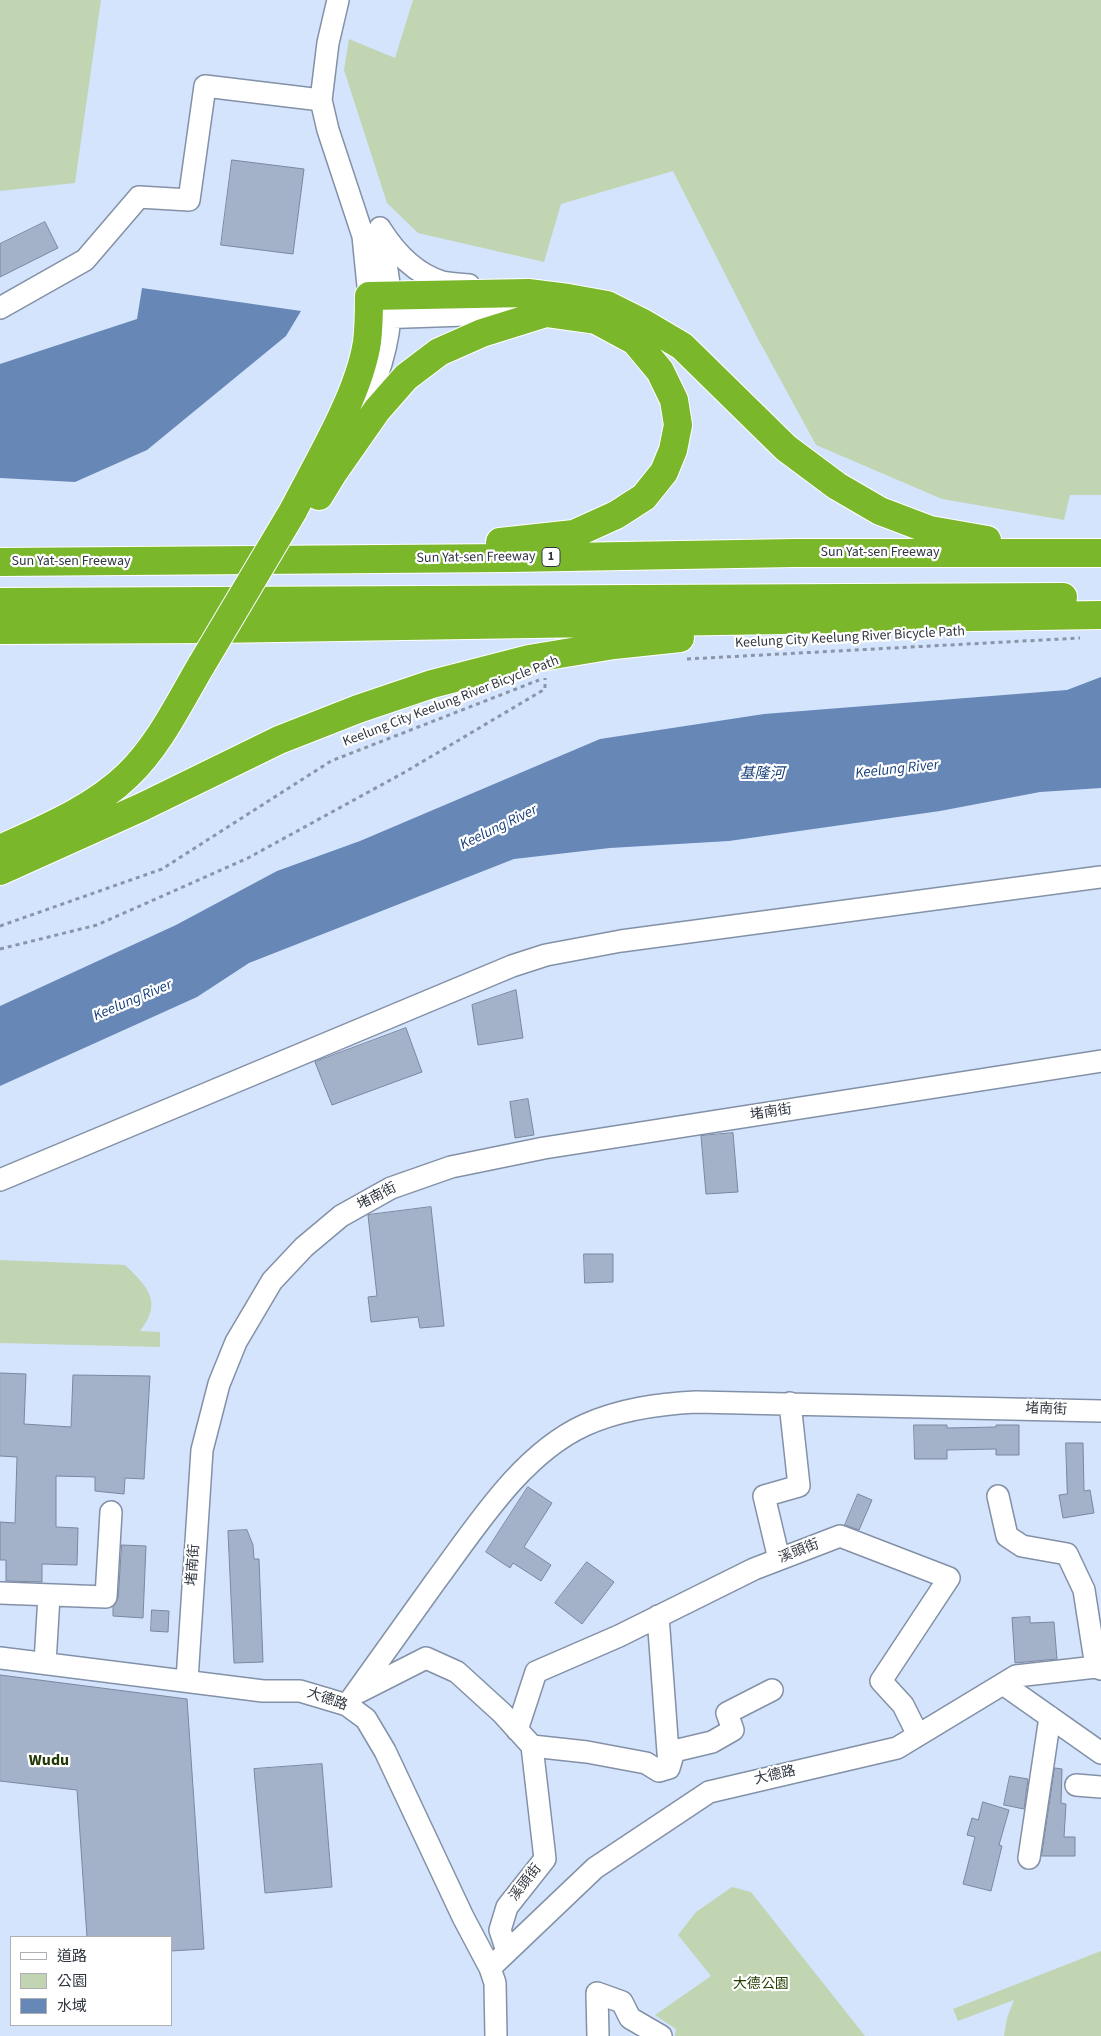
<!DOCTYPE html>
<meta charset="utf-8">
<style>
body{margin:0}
#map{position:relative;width:1101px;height:2036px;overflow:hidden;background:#d4e4fc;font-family:"Source Sans 3","Noto Sans TC",sans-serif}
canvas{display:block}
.legend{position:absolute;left:10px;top:1936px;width:162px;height:90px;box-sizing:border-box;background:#fff;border:1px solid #adafb3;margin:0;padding:6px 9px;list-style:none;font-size:15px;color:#313740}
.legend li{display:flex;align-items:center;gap:10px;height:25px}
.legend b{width:25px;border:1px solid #adafb3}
</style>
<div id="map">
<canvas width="1101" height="2036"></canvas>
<ul class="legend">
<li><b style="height:6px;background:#fff"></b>道路</li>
<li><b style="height:14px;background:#c2d5b3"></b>公園</li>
<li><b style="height:14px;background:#6787b7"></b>水域</li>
</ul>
</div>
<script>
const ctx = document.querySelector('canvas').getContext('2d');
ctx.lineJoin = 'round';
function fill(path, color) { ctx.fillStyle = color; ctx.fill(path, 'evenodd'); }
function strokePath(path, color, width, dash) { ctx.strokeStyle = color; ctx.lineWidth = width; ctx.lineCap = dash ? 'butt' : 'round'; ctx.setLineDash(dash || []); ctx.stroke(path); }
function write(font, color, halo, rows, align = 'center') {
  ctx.font = font + ' "Source Sans 3","Noto Sans TC",sans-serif'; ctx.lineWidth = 4.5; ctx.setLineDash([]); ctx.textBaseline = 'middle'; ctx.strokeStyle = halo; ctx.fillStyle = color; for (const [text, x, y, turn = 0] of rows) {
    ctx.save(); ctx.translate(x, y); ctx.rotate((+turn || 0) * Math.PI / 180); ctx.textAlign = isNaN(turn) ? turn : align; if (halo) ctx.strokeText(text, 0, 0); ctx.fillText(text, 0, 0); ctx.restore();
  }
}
fill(new Path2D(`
 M0,0H101L75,183L0,191Z
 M413,0H1101V495H1070L1064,520L942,499L816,445L757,337L673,171L561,204L544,262L418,233L387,203L344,70L349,39L395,58Z
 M0,1260L125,1265C148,1287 163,1302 140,1331L160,1332V1347L0,1343Z
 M732,1887L751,1892L865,2036H675L676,2029L655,2015L711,1976L678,1935L696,1912Z
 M1101,1951V2036H1004L1007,2018L1014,2000L958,2021L953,2009Z`), '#c2d5b3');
fill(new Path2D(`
 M142,288L301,311L286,336L147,450L75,482L0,478V364L137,319Z
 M1101,677V788L1040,792L940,811L729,841L610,848L514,859L249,963L197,997L0,1086V1006L176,925L277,871L360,841L600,739L764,714L1067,690Z`), '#6787b7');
const building = new Path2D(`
 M232,160L304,169L293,254L221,245Z
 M45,222L58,248L0,277V244Z
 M516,990L523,1038L478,1045L472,1005Z
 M406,1028L422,1072L332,1105L315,1062Z
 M528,1099L534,1135L515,1138L510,1102Z
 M733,1133L738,1192L706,1194L701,1136Z
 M431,1207L444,1326L420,1328L418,1317L371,1322L368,1297L377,1296L368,1215Z
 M584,1254H613V1282L585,1283Z
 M0,1373L26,1374L24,1424L71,1427L73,1375L150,1376L144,1479L125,1478L124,1494L95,1491V1477L56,1476V1527L78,1528L77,1565L42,1564V1582L6,1581V1560H0V1522L15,1523L17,1457L0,1456Z
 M914,1425H947V1428L996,1427V1425H1019V1455H996V1449L947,1450V1459H915Z
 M1066,1443H1083L1084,1491L1090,1490L1094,1513L1063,1518L1059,1495L1067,1494Z
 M528,1487L552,1503L524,1547L551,1565L541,1581L513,1563L510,1568L486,1552Z
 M858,1494L872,1500L859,1530L845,1525Z
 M247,1530L253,1545L254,1559H259L263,1662L234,1663L228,1531Z
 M122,1545L146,1546L143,1618L113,1616V1607L118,1598Z
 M587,1562L614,1582L582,1624L555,1603Z
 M152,1610L169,1611L168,1632L151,1631Z
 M1030,1617V1623L1054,1622L1057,1659L1015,1663L1012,1618Z
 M0,1675L187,1699L204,1949L171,1951V1937H87L77,1790L0,1781Z
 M322,1764L332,1887L265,1893L254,1769Z
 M1055,1768L1062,1769L1061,1803L1066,1804L1064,1837H1075V1856H1042Z
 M1010,1776L1028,1779L1024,1809L1004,1805Z
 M983,1802L1009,1810L999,1845L1002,1846L991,1891L963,1884L975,1837L967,1835L972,1818L978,1820Z`);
fill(building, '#a3b2c9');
strokePath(building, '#7a889e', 1);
const minor = new Path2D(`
 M338,0L328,43L321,100L328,130L363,236L369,296
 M381,230C395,252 416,274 442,282C451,284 461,284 469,285
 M0,308L85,260L139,197L189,200L205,86L321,100
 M377,318L524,313
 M356,426C375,386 393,341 390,296C389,274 383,250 380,228
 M0,1180L512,966L546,955L621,941L1101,877
 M998,1496L1007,1536L1022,1546L1067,1554L1084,1590L1096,1667
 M779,1559L764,1496L799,1486L790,1403
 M0,1593L106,1597L111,1512
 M658,1616L669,1766
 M0,1658L263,1691H300L347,1705L366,1719L385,1751L463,1917L490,1968L495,1983L496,2036
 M45,1663L49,1596
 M187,1680L202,1450L219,1384L236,1342L272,1281L304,1247L341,1216L391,1188L451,1167L544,1148L1101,1061
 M1003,1684L1101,1753
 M359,1692L426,1658L457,1672L502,1713L532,1746L545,1859L507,1907L500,1930L507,1951
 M347,1705C376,1664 406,1623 435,1582C476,1527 521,1454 585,1425C620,1409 658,1404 696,1402L1101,1411
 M517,1730L536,1672L619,1636L754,1569L840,1536L949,1578L881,1681L903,1705L918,1735
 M532,1746L587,1752L646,1763L659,1771L669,1768L674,1751L712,1742L733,1730L727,1713L772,1690
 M1076,1785L1101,1787
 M1029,1858L1050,1717
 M490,1968L595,1868L709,1792L897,1748L1016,1676L1096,1667L1101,1669
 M598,2036L597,1993L622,2002L630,2018L661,2036`);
const highway = new Path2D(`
 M319,496L333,473L377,410L406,377L439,352L482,333L546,313L596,320L635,341L660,371L674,400L678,425L673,450L664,472L644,497L616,515L574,534L500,542
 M293,511C318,462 359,395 367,342C369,326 369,311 369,296L528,293L568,298L607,305L643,323L682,346L786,448L837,486L880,511L930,530L987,540
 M0,562L510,558L795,553H1101
 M0,602L1063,597
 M0,630L215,629L1101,615
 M0,849C44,829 93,809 128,775C160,744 180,701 202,664
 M0,871L142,807L279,740L358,709L432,684L529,659L614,645L680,638`);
strokePath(minor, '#8391a7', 24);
strokePath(highway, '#fff', 30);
strokePath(new Path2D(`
 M687,659L1080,638
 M0,926L162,869L331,761L539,680
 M0,949L97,925L248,858L405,772L545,689V678`), '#8a96a7', 3, [4, 4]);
strokePath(minor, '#fff', 21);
strokePath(highway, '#7ab72b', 28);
const highwayBridge = new Path2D(`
 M202,664L293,511`);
strokePath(highwayBridge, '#fff', 30, []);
strokePath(highwayBridge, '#7ab72b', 28);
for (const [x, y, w] of [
 [551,557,18]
]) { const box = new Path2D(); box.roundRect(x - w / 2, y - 9.5, w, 19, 4); ctx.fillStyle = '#fff'; ctx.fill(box); strokePath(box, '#313740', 1); }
write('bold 12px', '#313740', null, [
 ["1",551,557]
]);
write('14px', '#313740', '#fff', [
 ["Sun Yat-sen Freeway",880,553],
 ["Sun Yat-sen Freeway",476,558,-1],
 ["Sun Yat-sen Freeway",71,562],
 ["Keelung City Keelung River Bicycle Path",850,638,-3],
 ["Keelung City Keelung River Bicycle Path",451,702,-21],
 ["堵南街",771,1113,-9],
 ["堵南街",377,1197,-27],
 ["堵南街",1046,1410,2],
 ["溪頭街",799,1552,-21],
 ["堵南街",194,1565,-86],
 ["大德路",327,1700,19],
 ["大德路",775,1776,-13],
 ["溪頭街",526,1883,-52]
]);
write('14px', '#264003', '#fff', [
 ["大德公園",761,1985]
]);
write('italic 15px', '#18407c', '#fff', [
 ["Keelung River",897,770,-6],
 ["基隆河",762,775],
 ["Keelung River",499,828,-26],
 ["Keelung River",133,1001,-23]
]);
write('bold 16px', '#243a06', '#fff', [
 ["Wudu",49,1761]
]);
</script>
